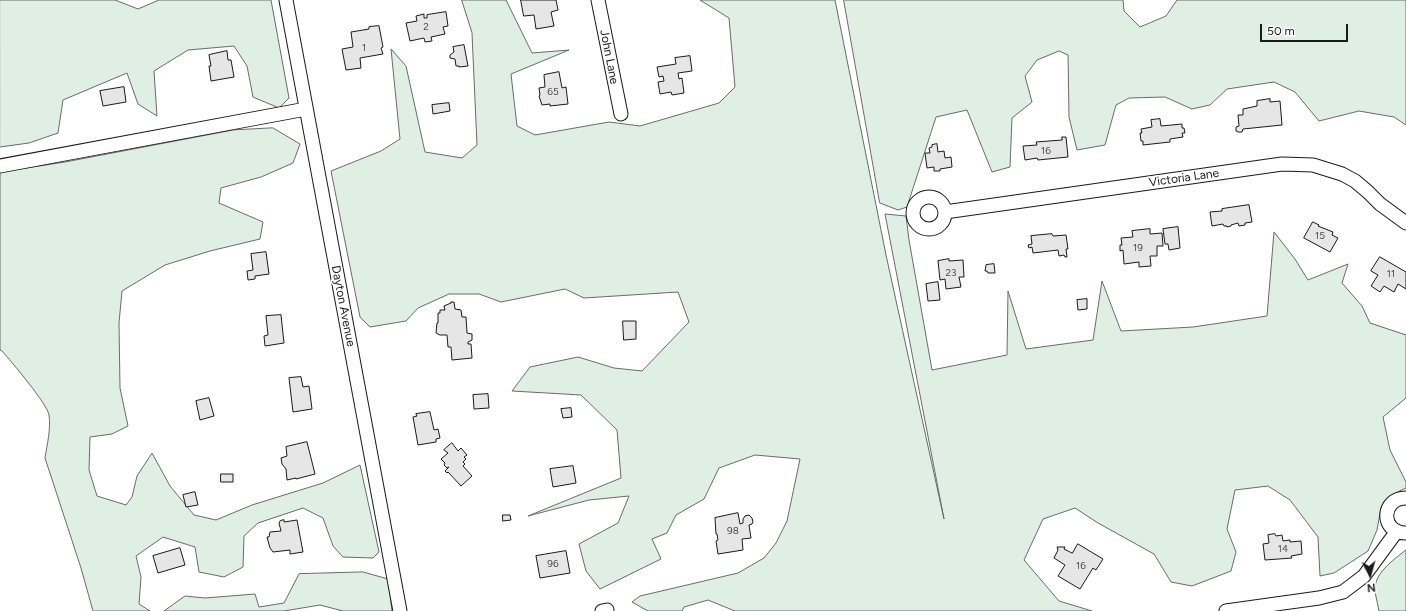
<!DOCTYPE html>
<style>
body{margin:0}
#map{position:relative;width:1406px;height:611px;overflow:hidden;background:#fff;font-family:Figtree,sans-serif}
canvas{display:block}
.north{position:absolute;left:1350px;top:555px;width:40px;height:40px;-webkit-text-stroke:3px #fff;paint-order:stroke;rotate:174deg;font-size:11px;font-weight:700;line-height:16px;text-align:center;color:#1a1a1a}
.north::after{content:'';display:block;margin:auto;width:14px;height:18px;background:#1a1a1a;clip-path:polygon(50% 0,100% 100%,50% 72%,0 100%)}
.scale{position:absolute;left:1260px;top:24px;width:88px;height:18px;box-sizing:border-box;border:2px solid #1a1a1a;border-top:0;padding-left:5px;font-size:12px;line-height:14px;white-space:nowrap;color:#1a1a1a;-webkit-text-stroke:3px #fff;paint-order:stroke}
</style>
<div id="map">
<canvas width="1406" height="611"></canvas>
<div class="north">N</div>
<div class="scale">50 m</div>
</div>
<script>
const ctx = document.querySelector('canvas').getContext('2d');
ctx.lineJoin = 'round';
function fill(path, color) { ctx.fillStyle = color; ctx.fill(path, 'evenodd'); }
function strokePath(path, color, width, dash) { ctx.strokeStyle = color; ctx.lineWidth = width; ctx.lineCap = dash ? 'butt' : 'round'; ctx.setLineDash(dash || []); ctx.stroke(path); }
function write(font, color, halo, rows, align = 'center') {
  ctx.font = font + ' Figtree,sans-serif'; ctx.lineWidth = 3; ctx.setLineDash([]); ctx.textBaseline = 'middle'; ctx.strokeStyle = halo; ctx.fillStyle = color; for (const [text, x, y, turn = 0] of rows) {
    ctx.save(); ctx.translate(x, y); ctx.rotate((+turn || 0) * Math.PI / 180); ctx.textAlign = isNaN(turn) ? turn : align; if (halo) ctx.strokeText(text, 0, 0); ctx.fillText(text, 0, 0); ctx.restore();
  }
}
const green = new Path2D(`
 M0,0H115L138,9L159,0H271L289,98L279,108L253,97L247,66L234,46L188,50L154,71L157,116L138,104L127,73L63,100L58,133L29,143L0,147Z
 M462,0H506L532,53L569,50L511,74L517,126L535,135L609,122L640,126L719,103L735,87L729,18L700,0H835L886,255L944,519L885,214L906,216L909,240L932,370L1007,355L1008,291L1026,349L1093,340L1102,281L1121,331L1193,327L1267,316L1274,232L1295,259L1308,280L1348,264L1342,283L1362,306L1370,323L1406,335V398L1383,417L1390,450L1406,482V488L1393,494L1381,508L1377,530L1368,551L1334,573L1320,576L1318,537L1290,500L1268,486L1235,490L1227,529L1236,552L1231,571L1192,586L1171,582L1154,554L1098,523L1075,508L1043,519L1024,560L1059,601L1092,611H735L708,600L684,607L682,611H648L632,602L640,596L738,573L764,558L776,543L787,521L800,459L755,455L719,468L704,499L676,515L667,533L652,539L661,559L600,589L586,571L579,544L618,523L629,496L589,500L528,516L621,478L617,430L581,395L512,391L530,367L578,357L614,368L642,371L689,322L678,292L584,298L565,289L501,302L479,294H449L418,308L406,321L370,327L360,317L331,171L381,151L400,139L391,49L406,66L425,152L462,158L477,145L472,33Z
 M844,0H1123L1124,11L1140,27L1166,16L1177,0H1406V125L1394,117L1359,111L1319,121L1295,92L1274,82L1227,89L1210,105L1192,109L1165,97L1129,98L1116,105L1105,145L1077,150L1069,117L1068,55L1059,51L1037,60L1025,76L1032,102L1012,118L1010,167L992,172L967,110L936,117L907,207L898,210L880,203Z
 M273,128L300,144L293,163L261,177L221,188L219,203L263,222L260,239L210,251L165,265L122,291L119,323L120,388L128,426L112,434L90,437L89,470L97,496L126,505L132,497L137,476L152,453L170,486L194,515L216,520L252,505L323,483L360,465L379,552L373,558L343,557L333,546L323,518L303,508L258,523L244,536L243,567L224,577L199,572L195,547L163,537L136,556L141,577L139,604L150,611H93L81,568L45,458C47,445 51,429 49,415C48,405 11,361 2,351L0,350V172L65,162L233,130Z
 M1406,550V611H1379C1378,605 1376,598 1375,592C1373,574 1393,560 1406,550Z
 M363,572L388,579L392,611H343L320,605L284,611H164L185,596L205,598L255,594L259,607L284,603L299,574Z`);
fill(green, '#e0efe3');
strokePath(green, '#6a6a6a', 1);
const building = new Path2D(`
 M521,0H556L558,10L551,12L554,26L536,29L534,15L524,16Z
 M446,12L448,26L443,27L445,34L431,37L432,41L425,42L424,38L410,41L406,23L417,21L416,16L424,14V18H427V15Z
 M379,26L383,47L381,48L383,54L360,58L361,68L346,70L342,49L353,47L351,32L369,29V27Z
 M464,45L468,66L459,67V66H456L455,59L450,58V55L454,52L453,47Z
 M227,51L228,60H231L234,77L211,81L209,66H211L209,55Z
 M690,56L692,71L678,73L679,79L682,78L684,93L672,95L671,92L660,94L658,82L664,81L663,76L659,77L657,67L676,64L675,58Z
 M559,72L562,88L566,87L568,104L550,106V104L542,105L539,96L540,95L539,88L545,87L544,75Z
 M124,87L126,102L103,106L100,91Z
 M1270,99V102L1280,101L1282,125L1243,129L1242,132H1238L1236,131V127L1239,126L1238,115H1243V109L1257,106V101Z
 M449,103L450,111L433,114L432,105Z
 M1160,119L1161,126L1182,124V128H1184L1185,133H1182L1183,137L1170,139V142L1143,145V141H1141L1140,133H1142L1141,129L1152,127L1151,120Z
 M1062,137H1066L1068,157L1038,160L1037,158L1025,160L1023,146L1037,145L1036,142L1062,140Z
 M937,144L938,152L944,151L945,158L951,157L952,167L940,169V171H934V167L927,168L925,153H930L929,148L932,147V145Z
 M1249,205L1252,222L1245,223V225L1239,226L1238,223L1231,225V226L1227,227V226H1224L1223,224L1212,226L1210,212L1222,211V209Z
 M1313,222L1319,225L1318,226L1333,232L1332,235L1338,238L1330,252L1304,238Z
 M1178,227L1180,248L1169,250L1168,244H1165L1163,229Z
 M1150,229V234L1162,233L1163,246H1157V256H1150L1151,266L1139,267V262L1124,264L1123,250L1120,251V245H1122L1121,238L1133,237L1132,231Z
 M1052,234L1053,236L1066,235L1068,249H1066L1067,257H1065L1064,255L1059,256L1058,250L1033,253L1032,247L1029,248L1028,245L1032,244L1031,236Z
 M266,252L269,274L255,276V279L248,280L247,271L253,270L251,254Z
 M1380,257L1406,272V289L1398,284L1394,292L1384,286L1380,292L1371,286L1378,275L1371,271Z
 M949,259V261L963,260L964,277H959L961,287L946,289L945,279L940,280L938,261Z
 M994,264L995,273H988L987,271H985L986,265Z
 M938,282L940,300L928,301L926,284Z
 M1087,299V309L1078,310L1077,300Z
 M451,302H454L455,309L461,310L462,317H466L467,333L472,334V340L468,342V344H471L472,358L452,360L451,347H448L447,335H440L436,333L437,323H438V313H440V310H445L444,306L451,303Z
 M281,315L284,343L265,346L264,336L268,335L266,316Z
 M623,321H636V339L624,340Z
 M301,377L303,387L309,386L312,409L293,412L289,378Z
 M488,394L489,408L474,409L473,395Z
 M209,398L214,416L200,420L196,401Z
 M571,408L572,417L563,418L561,409Z
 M430,412L434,430L438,429L440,438L436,439V442L418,445L413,417L417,416L416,414Z
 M307,442L315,474L296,479V478L287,480L286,469L282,464L281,458L287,456L286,447Z
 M452,443L458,451L461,448L467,455L464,457L466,459L463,462L465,464L463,466L472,476L461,486L448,472L447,473L445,471L449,467L447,468L444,465L445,463L441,459L448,453L444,450Z
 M573,466L576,483L553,487L550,469Z
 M221,474H233V482H221Z
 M195,492L198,505L186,507L183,495Z
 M738,513L740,524L743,523V519L745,516L749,515L752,518L753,522L752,524L749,525L751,538L742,539L743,550L718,554L716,541L718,540L717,534H716L715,518Z
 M503,515H510L511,520L503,521Z
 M284,520V522L297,520L303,552L290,554V550L273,552L270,548L267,537H269L270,532L281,531L279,523L280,521Z
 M1275,534L1276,536L1282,535L1283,541L1290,540V542L1301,541L1302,554L1291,556L1292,558L1265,560L1263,544L1269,543L1268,535Z
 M1078,544L1103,559L1096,570L1093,568L1080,589L1058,576L1065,565L1054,558L1058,550L1057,547H1065L1064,549L1072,553Z
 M180,548L185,565L158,573L153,556Z
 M566,551L570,573L540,578L536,556Z`);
fill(building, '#e6e6e6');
strokePath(building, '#1a1a1a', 1);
const minor = new Path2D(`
 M286,0L400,611
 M598,0L621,114
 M0,166L306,109
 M913 213a16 16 0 1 1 32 0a16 16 0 1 1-32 0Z
 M945,212L1282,164L1313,165L1342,174L1355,181L1368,192L1380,204L1406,223
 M1405,533C1380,532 1381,498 1406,498
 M602,611L607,610
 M1226,611L1319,598L1343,592L1364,576L1397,531`);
strokePath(minor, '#1a1a1a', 15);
strokePath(minor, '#fff', 13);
write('10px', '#4d4d4d', null, [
 ["2",426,27],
 ["1",364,48],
 ["65",553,92],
 ["16",1046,151],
 ["15",1320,236],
 ["19",1138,248],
 ["23",951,273],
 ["11",1391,274],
 ["98",733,531],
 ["14",1283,549],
 ["96",553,564],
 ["16",1081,566]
]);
write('12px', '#1a1a1a', '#fff', [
 ["John Lane",609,57,79],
 ["Victoria Lane",1184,178,-8],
 ["Dayton Avenue",343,306,79]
]);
</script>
